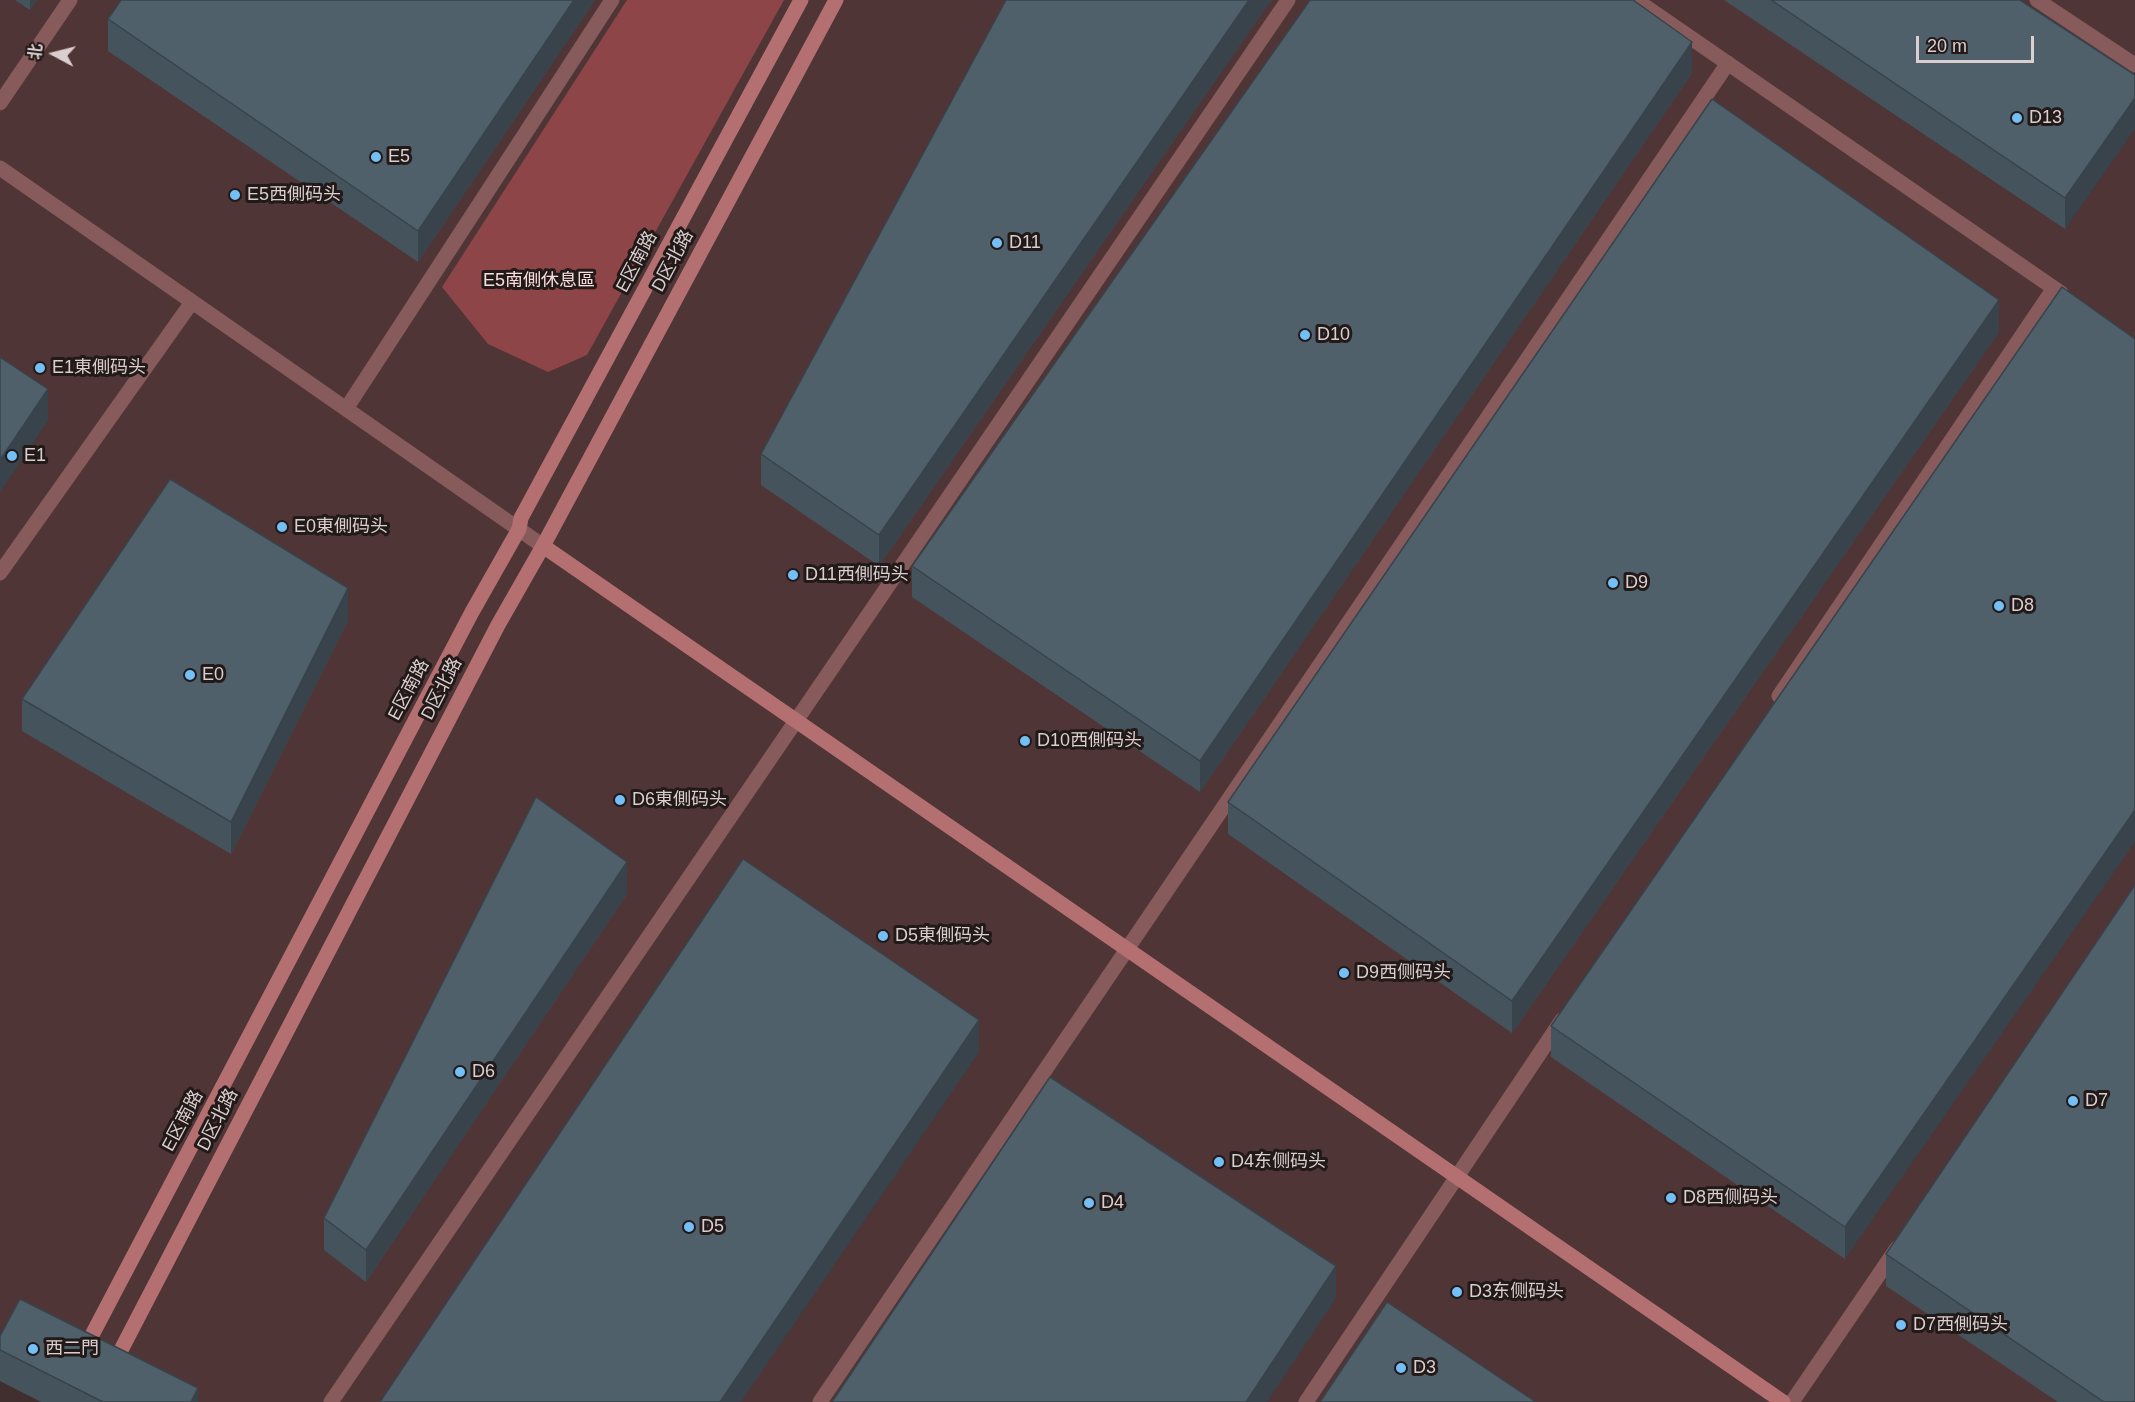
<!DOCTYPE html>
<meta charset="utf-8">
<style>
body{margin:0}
#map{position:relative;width:2135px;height:1402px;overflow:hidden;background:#412f2f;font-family:Arial,"Noto Sans SC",sans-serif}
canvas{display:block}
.north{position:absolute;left:24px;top:24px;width:60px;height:60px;-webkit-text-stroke:4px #221919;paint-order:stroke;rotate:277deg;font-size:16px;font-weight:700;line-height:24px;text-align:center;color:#dacece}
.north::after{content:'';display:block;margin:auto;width:21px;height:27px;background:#dacece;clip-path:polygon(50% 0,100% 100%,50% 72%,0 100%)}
.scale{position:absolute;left:1916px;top:36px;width:118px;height:27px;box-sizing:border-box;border:3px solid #dacece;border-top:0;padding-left:8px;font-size:18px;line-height:21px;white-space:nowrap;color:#dacece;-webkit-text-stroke:4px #221919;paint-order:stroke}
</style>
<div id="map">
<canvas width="2135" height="1402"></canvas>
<div class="north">北</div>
<div class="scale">20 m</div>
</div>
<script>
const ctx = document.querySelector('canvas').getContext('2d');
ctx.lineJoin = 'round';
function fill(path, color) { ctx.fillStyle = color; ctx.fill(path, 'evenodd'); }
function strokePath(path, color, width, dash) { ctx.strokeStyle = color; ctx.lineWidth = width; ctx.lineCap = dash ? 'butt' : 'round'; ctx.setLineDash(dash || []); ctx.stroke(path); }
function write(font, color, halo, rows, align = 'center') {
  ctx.font = font + ' Arial,"Noto Sans SC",sans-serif'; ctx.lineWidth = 6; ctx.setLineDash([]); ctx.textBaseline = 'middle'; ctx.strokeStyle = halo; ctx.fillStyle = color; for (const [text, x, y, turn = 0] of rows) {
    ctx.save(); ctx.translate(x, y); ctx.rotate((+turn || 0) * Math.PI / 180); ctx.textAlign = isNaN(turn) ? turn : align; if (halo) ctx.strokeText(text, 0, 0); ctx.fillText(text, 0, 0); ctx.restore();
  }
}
fill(new Path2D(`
 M0,0H2135V1402H103L0,1350Z`), '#4f3535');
fill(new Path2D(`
 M627,0H784L587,355L548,372L488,344L442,287Z`), '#8e4548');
strokePath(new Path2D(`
 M1636,0L2061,293
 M0,103L70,0
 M346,409L612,0
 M0,573L192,302
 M1779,696L2054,288
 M331,1402L1288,0
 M820,1402L1728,63
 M1306,1402L1562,1020
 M1792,1402L1897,1248`), '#875b5b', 15);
strokePath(new Path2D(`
 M2037,0L2135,65
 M0,168L543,546`), '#875b5b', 15);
strokePath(new Path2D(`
 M543,546L1783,1402
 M82,1354L472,612L519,529L521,518L801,0
 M94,1402L498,625L543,546L836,0`), '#b46f70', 15);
fill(new Path2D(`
 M15,0H37L30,10Z
 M595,0L418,262L108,51V19Z
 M1006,0H1271L879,566L761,485V454Z
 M1724,0H2020L2135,75L2065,229Z
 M1692,73L1200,792L912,597V566Z
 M1999,332L1512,1033L1228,834V802Z
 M2135,339L1845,1259L1551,1057V1026Z
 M348,620L231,854L22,731V699Z
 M627,894L366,1282L324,1250V1218Z
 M1886,1254L2135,1402H2058L1886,1286Z
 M0,1336L198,1402H41L0,1381Z`), '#45535c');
fill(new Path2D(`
 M30,0H37L30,10Z
 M574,0H595L418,262V231Z
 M1249,0H1271L879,566V535Z
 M1692,42V73L1200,792V761Z
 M2135,98V129L2065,229V198Z
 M1999,300V332L1512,1033V1001Z
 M48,389V421L0,492V460Z
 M348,588V620L231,854V822Z
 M2135,810V842L1845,1259V1227Z
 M627,862V894L366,1282V1250Z
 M979,1020V1052L741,1402H720Z
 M1336,1266V1298L1267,1402H1246Z
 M198,1388V1402H191Z`), '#38434b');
const building = new Path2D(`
 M121,0H574L418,231L108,19Z
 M1006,0H1249L879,535L761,454Z
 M1310,0H1633L1692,42L1200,761L912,566Z
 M1771,0H2020L2135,75V98L2065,198Z
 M1712,99L1999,300L1512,1001L1228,802Z
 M2062,287L2135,339V810L1845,1227L1551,1026Z
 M0,357L48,389L0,460Z
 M170,479L348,588L231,822L22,699Z
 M536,797L627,862L366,1250L324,1218Z
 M743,859L979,1020L720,1402H380Z
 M2135,885V1402H2104L1886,1254Z
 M1050,1077L1336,1266L1246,1402H832Z
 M20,1299L198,1388L191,1402H103L0,1350V1336Z
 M1387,1302L1536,1402H1320Z`);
fill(building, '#50606b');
strokePath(building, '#38434b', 1.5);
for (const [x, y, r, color] of [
 [2017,118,6,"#74c0f6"],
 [376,157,6,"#74c0f6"],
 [235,195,6,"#74c0f6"],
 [997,243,6,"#74c0f6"],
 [1305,335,6,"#74c0f6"],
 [40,368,6,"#74c0f6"],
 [12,456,6,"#74c0f6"],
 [282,527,6,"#74c0f6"],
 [793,575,6,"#74c0f6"],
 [1613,583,6,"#74c0f6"],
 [1999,606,6,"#74c0f6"],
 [190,675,6,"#74c0f6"],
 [1025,741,6,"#74c0f6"],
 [620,800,6,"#74c0f6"],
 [883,936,6,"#74c0f6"],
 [1344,973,6,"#74c0f6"],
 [460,1072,6,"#74c0f6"],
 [2073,1101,6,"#74c0f6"],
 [1219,1162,6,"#74c0f6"],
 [1671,1198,6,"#74c0f6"],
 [1089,1203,6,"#74c0f6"],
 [689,1227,6,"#74c0f6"],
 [1457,1292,6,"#74c0f6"],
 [1901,1325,6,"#74c0f6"],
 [33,1349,6,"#74c0f6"],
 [1401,1368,6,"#74c0f6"]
]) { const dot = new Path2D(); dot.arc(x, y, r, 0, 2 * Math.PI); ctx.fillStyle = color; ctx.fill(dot); strokePath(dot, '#221919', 2); }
write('18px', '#dacece', '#221919', [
 ["D13",2029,118],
 ["E5",388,157],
 ["E5西側码头",247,195],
 ["D11",1009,243],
 ["D10",1317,335],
 ["E1東側码头",52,368],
 ["E1",24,456],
 ["E0東側码头",294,527],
 ["D11西側码头",805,575],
 ["D9",1625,583],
 ["D8",2011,606],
 ["E0",202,675],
 ["D10西側码头",1037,741],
 ["D6東側码头",632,800],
 ["D5東側码头",895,936],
 ["D9西侧码头",1356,973],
 ["D6",472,1072],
 ["D7",2085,1101],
 ["D4东侧码头",1231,1162],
 ["D8西侧码头",1683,1198],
 ["D4",1101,1203],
 ["D5",701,1227],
 ["D3东侧码头",1469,1292],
 ["D7西側码头",1913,1325],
 ["西二門",45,1349],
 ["D3",1413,1368]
], 'left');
write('18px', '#dacece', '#221919', [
 ["D区北路",673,261,-62],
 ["E区南路",637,262,-62],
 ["D区北路",442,689,-63],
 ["E区南路",409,690,-62],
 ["D区北路",218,1120,-63],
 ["E区南路",183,1121,-62]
]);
write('18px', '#f8dcdb', '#221919', [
 ["E5南側休息區",539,281]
]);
</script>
